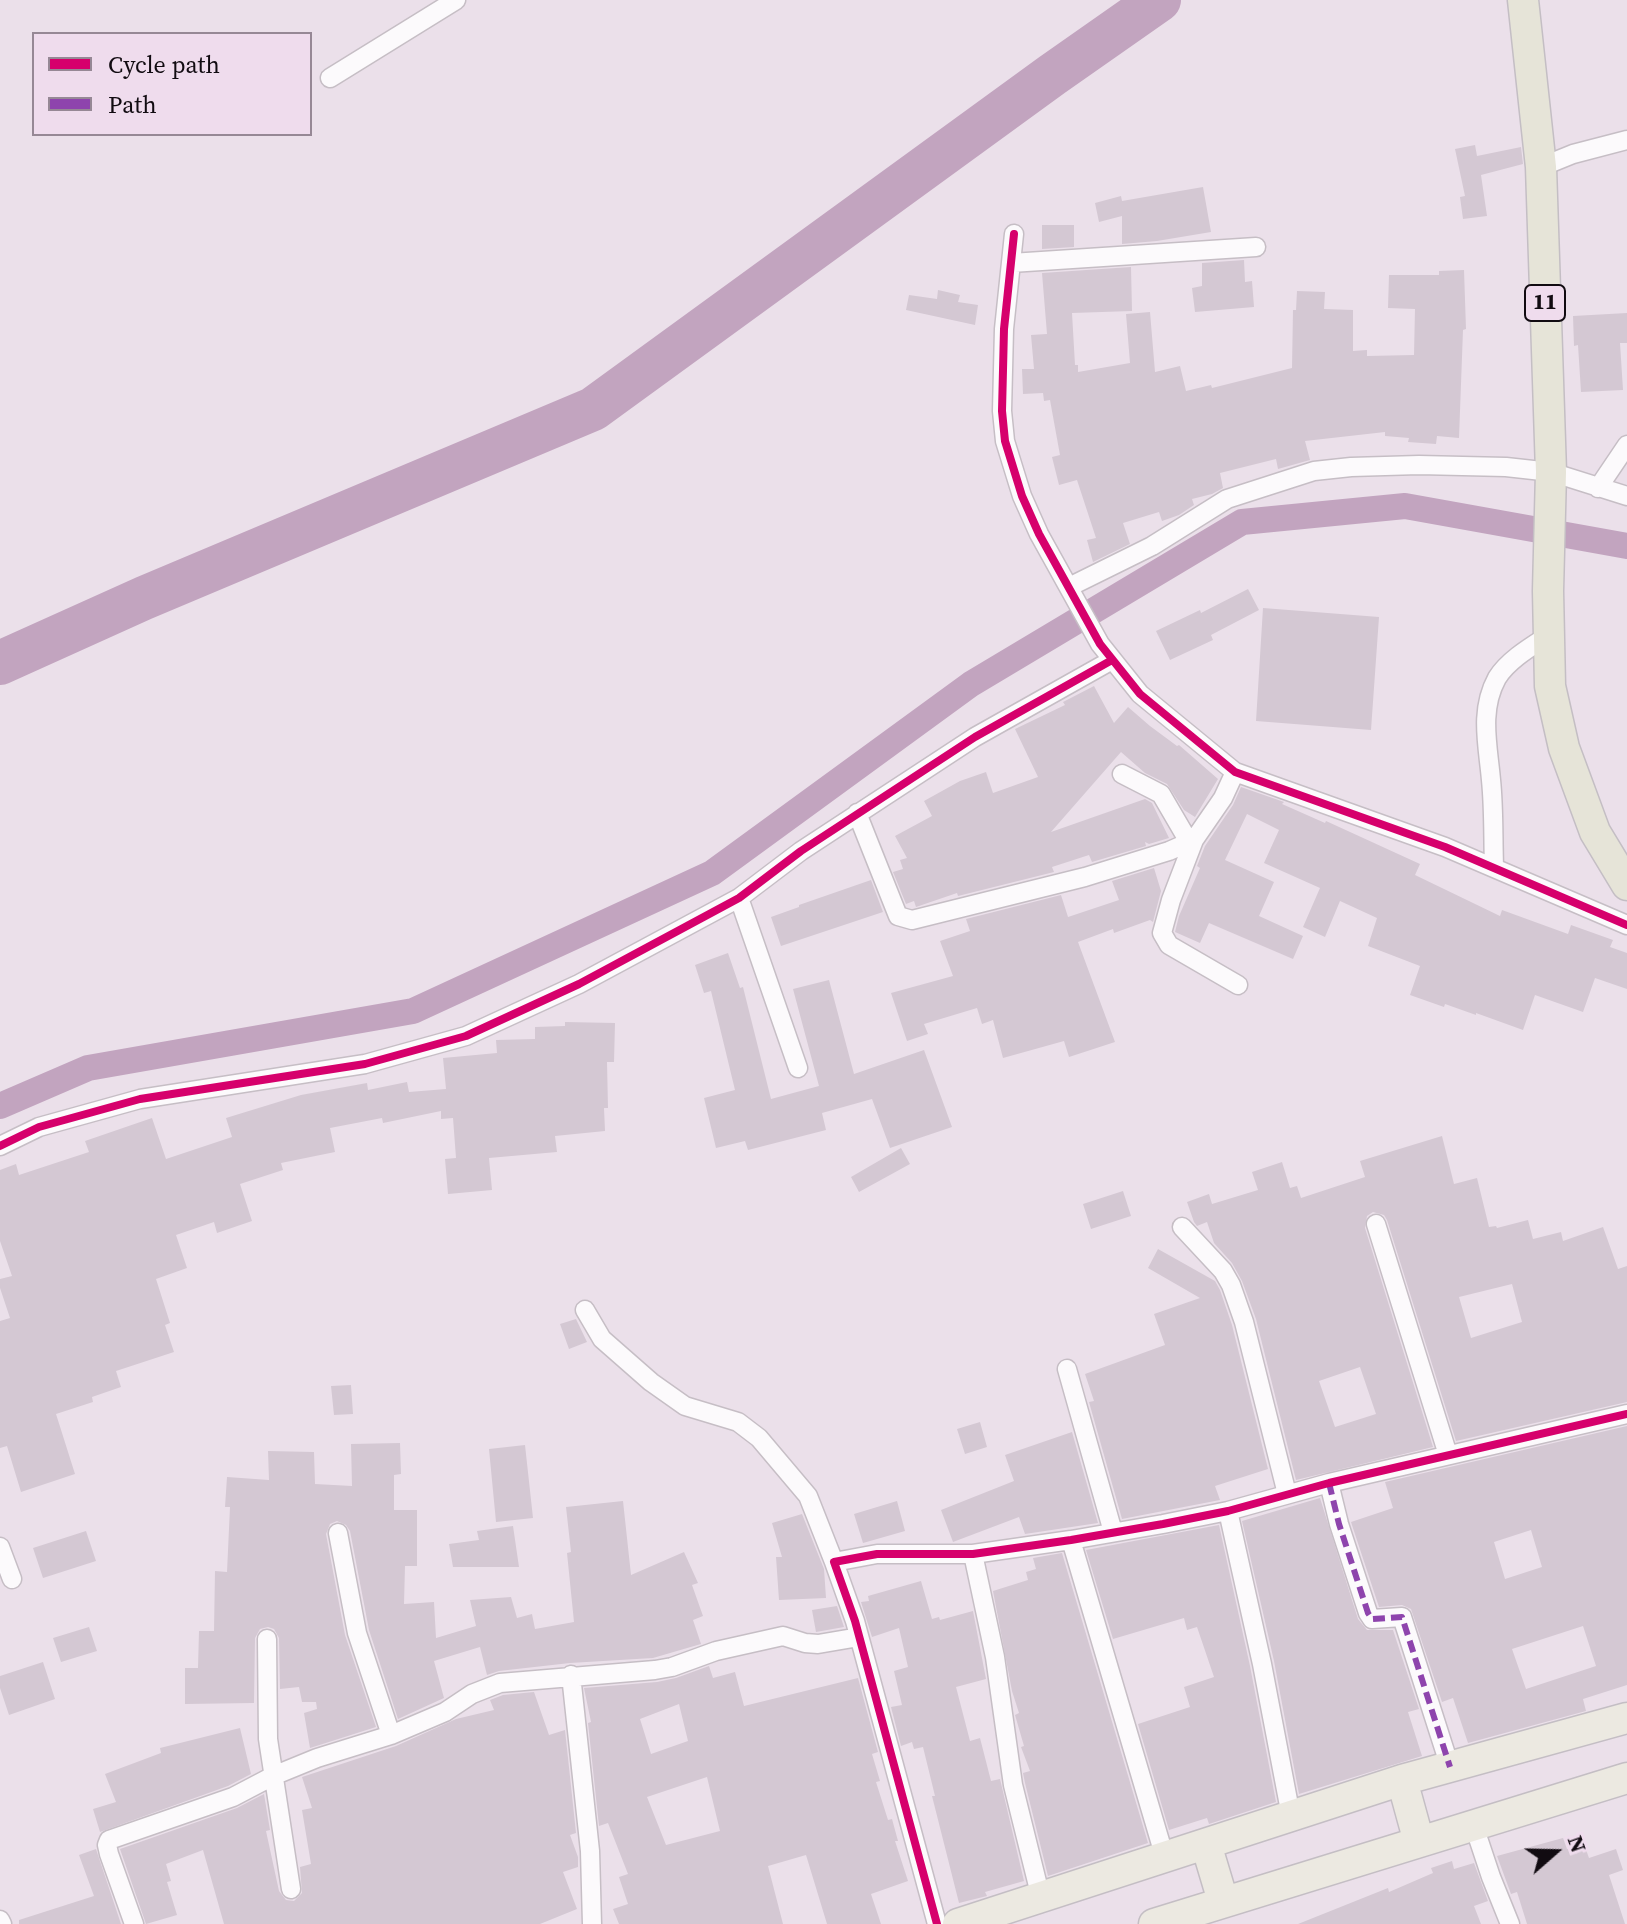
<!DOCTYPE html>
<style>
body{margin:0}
#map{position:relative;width:1627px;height:1924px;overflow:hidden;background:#ebe0ea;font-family:"Source Serif 4",serif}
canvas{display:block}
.legend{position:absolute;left:32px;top:32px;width:280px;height:104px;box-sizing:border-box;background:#efdced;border:2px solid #968895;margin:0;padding:10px 14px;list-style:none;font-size:24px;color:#110b11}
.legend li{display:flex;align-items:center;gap:16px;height:40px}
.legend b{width:40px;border:2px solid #968895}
.north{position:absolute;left:1515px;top:1812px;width:80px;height:80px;-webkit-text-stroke:6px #efdced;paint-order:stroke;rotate:70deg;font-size:22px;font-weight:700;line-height:32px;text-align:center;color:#110b11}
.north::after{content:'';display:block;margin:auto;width:28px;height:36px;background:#110b11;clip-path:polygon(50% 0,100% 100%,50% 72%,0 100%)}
</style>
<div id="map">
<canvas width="1627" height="1924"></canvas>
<ul class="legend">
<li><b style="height:10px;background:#d6006c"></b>Cycle path</li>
<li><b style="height:10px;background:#8e44ad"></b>Path</li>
</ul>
<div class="north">N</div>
</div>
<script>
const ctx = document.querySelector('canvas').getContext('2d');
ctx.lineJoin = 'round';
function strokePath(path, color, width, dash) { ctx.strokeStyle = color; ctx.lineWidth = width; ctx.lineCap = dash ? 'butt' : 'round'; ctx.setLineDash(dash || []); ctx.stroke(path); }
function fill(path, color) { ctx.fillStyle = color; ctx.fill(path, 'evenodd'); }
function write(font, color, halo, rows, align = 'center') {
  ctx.font = font + ' "Source Serif 4",serif'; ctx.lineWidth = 8; ctx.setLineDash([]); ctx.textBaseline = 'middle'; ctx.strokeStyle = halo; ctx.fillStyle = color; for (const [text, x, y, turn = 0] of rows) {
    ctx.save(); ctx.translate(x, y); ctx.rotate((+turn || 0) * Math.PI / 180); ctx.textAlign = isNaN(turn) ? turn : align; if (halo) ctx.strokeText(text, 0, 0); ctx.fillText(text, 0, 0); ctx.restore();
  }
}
strokePath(new Path2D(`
 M0,1106L88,1068L413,1011L712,873L971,684L1242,522L1405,506L1627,546`), '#c2a4bf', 26);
strokePath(new Path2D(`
 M0,663L144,598L593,409L1052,75L1159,0`), '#c2a4bf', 44);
fill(new Path2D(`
 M1475,145L1477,156L1521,147L1523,164L1481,175L1487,216L1463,219L1460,197L1465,196L1455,149Z
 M1203,187L1211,232L1157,241L1122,244V216L1099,222L1095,203L1121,196L1122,201Z
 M1042,225H1074V247L1042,249Z
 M1244,260L1245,282L1252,281L1254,307L1195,312L1192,288L1202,286V263Z
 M1131,267L1132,311L1072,313L1075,365H1078V372L1130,363L1126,314L1150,312L1155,372L1180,366L1186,391L1211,385L1212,388L1292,368L1293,310H1296L1297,291L1325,292L1324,309L1353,310V351L1367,350V356L1414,355L1415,309L1388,308L1389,275H1439V271L1464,270L1466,329L1463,330L1459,438L1437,436L1436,444L1408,442L1409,438L1385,436V432L1305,441L1310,460L1278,469L1276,459L1220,473L1223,488L1212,494L1192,499L1194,505L1179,515L1162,521L1159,512L1123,523L1130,544L1093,562L1087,540L1096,538L1077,480L1059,485L1052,457L1060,455L1050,400L1044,401L1043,393L1023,394L1022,369H1034L1031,335L1047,334L1042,273Z
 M938,290L960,295L958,302L978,305L975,325L906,310L909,295L937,299Z
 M1627,313V343H1620L1623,390L1581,392L1578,345L1574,346L1573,316Z
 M1248,589L1259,610L1211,635L1213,640L1170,660L1156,631L1200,610L1201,613Z
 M1263,608L1379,617L1371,730L1256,721Z
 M1094,686L1114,723L1128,707L1150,726L1177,746L1179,745L1218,779L1195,817L1184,810L1167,784L1145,773L1121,752L1051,832L1145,799L1152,803L1169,838L1149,844L1145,842L1146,846L1092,862L1089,855L1052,867L1054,872L958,896L957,893L916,907L914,901L906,904L893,872L903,869L900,860L907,858L895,836L932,816L924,801L960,781L986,772L993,793L1038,777L1015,729L1065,705L1063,702Z
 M1241,787L1284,802L1282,804L1325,823L1326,821L1420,864L1415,875L1500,916L1502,910L1568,934L1571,925L1613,940L1610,947L1627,953V989L1595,978L1583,1012L1535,995L1523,1030L1476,1013V1015L1445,1004L1444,1007L1410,995L1420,966L1368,946L1377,918L1340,901L1325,937L1303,927L1320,888L1264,863L1279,830L1247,814L1225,860L1274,882L1259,916L1303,936L1293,959L1209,923L1200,943L1175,932L1179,916L1200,868L1197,866L1205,846L1233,805Z
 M1154,868L1161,891L1153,922L1150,920L1114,933L1113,929L1078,942L1115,1042L1069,1057L1064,1041L1003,1058L993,1020L982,1024L977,1008L924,1024L928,1034L907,1041L891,993L953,976L940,941L970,931L966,919L1061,895L1068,917L1119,900L1112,881Z
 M871,880L883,912L781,946L771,917L799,907V905Z
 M728,953L740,988L743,987L771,1099L819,1086L793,989L829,980L854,1074L924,1050L952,1127L890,1148L872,1099L822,1113L826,1130L748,1150L745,1141L716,1148L704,1098L735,1090L711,991L704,993L695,965Z
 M565,1022L615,1023L614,1062H607L608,1108H604L605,1131L555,1136L557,1152L489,1158L492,1190L448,1194L445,1159L456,1158L453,1118L441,1119V1111L383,1123L382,1118L330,1128L335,1152L281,1163L283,1170L240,1184L252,1221L217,1233L214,1222L176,1235L187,1268L156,1279L170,1323L165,1325L174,1352L116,1371L121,1387L92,1397L93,1402L56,1414L75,1474L21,1492L7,1446L0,1448V1321L10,1318L0,1288V1279L12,1276L0,1241V1170L16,1164L19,1175L89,1152L85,1141L152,1118L166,1159L232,1137L226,1118L301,1095L367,1083L368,1090L407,1082L409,1092L446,1089L443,1058L497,1053L496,1040L535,1039V1027L565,1026Z
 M1442,1136L1454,1184L1477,1178L1489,1227L1496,1226L1497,1228L1528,1220L1533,1239L1561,1232L1563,1241L1603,1227L1618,1269L1627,1266V1402L1456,1441L1387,1220L1384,1215L1373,1212L1367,1216L1365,1228L1433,1447L1296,1480L1256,1319L1242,1281L1232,1263L1214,1243L1207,1222L1197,1226L1194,1222L1187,1202L1209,1194L1212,1204L1258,1190L1252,1172L1282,1162L1290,1188L1297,1186L1301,1198L1365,1177L1360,1161ZM1512,1284L1522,1322L1471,1338L1459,1297ZM1360,1367L1376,1414L1335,1427L1319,1381Z
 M901,1148L910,1164L859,1192L851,1177Z
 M1123,1191L1131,1216L1091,1229L1083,1204Z
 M1158,1249L1215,1281L1220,1290L1232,1325L1268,1469L1215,1486L1220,1500L1122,1519L1089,1402L1094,1401L1085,1374L1165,1345L1154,1314L1200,1298L1148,1268Z
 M576,1319L587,1342L569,1349L560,1324Z
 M351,1385L353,1414L334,1415L331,1386Z
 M980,1422L987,1447L965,1454L957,1429Z
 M1627,1426V1685L1583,1699L1586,1711L1468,1743L1453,1698L1442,1702L1411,1609L1402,1605L1379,1607L1351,1522L1393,1508L1385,1482ZM1531,1530L1542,1567L1505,1579L1494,1542ZM1583,1626L1596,1666L1526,1689L1512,1649Z
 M1072,1432L1098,1523L1025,1534L1019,1517L953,1542L941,1510L1014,1481L1005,1455Z
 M400,1443L401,1474L394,1475V1510H417V1566H405L404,1604L434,1602L436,1638L476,1626L470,1600L511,1597L517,1618L532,1614L535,1629L574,1622L567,1553L571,1552L566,1507L623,1501L631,1575L684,1552L698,1583L692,1585L703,1616L693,1620L701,1644L653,1658L570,1663L499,1671L487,1675L480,1647L434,1661L444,1698L398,1719L369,1630L350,1531L346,1525L337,1521L330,1524L326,1534L345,1635L376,1727L310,1748L304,1713L317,1709L316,1702H302L299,1687L280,1689L279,1638L274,1629L268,1627L260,1629L255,1638L254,1703L185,1704V1668H198L199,1631H214L215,1571L227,1572L230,1507H225L227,1477L269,1480L268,1451L314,1452L315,1484L352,1486L351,1444Z
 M525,1445L533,1518L496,1522L489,1449Z
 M1320,1498L1358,1619L1367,1630H1393L1419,1709L1408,1712L1422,1756L1299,1794L1274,1661L1242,1521Z
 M897,1501L905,1531L863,1543L854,1514Z
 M802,1514L824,1569L826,1598L779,1600L776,1557H782L772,1523Z
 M1219,1525L1250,1666L1276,1802L1209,1824L1207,1818L1169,1830L1138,1724L1190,1707L1184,1687L1214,1677L1197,1627L1187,1630L1184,1618L1113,1639L1086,1550Z
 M513,1526L519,1567H453L449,1544L479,1540L477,1531Z
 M86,1531L96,1561L43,1578L33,1548Z
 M1062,1553L1148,1843L1048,1876L1025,1783L1023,1773L1030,1771L1021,1747L1024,1746L1015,1715L1019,1713L1012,1691L993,1591L1028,1580L1026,1572L1036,1569L1033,1558Z
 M921,1581L932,1619L939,1617L940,1620L973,1611L986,1679L956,1687L970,1741L980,1738L991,1781L1000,1779L1024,1881L985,1892L987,1896L959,1903L932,1796H935L923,1747L914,1749L912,1742L901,1746L891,1707L902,1705L894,1671L908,1667L899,1628L872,1637L861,1602L869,1601L868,1596Z
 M837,1606L844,1627L816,1632L812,1610Z
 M89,1627L97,1651L61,1662L53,1638Z
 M43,1662L55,1699L9,1715L0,1688V1676Z
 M709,1666L713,1678L735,1672L744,1706L858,1678L878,1752L872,1754L880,1781L876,1782L888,1820L892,1819L898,1841H895L908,1881L871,1894L881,1924H827L806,1855L768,1866L783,1924H619L613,1909L628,1904L619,1877L628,1874L608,1823L599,1826L588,1723L591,1722L584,1688L657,1682L676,1678ZM679,1704L688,1741L651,1754L640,1719ZM707,1777L720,1831L666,1845L647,1797Z
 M534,1692L549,1735L565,1730L576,1833L570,1835L578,1857V1867L563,1872L577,1909L540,1924H224L203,1850L166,1864L171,1881L167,1882L177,1915L146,1924L120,1849L237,1808L264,1794L270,1830L266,1831L279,1891L286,1900L294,1901L302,1893L300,1867L311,1864L302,1810L312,1808L302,1777L396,1746L456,1719L494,1710L490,1700L503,1695Z
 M240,1728L251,1774L228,1786L100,1832L93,1809L116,1802L105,1774L161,1753L160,1748Z
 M1563,1838L1567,1849L1584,1844L1589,1858L1616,1849L1623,1870L1609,1875L1625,1924H1527L1517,1892L1511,1894L1497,1856Z
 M96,1849L121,1924H19V1920L94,1896L79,1855Z
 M1452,1861L1454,1869L1474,1863L1488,1901L1474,1906L1481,1924H1298L1388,1888L1389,1892L1433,1873L1431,1868Z`), '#d4c8d3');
const minor = new Path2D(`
 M330,78L456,0
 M1541,167L1573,154L1627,140
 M1014,234L1004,329L1002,411L1005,441L1022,496L1039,534L1100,644L1140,694L1235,772L1445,847L1627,925
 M1011,263L1256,247
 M1598,488L1627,445
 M1069,587L1152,546L1227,499L1314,471L1351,467L1419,465L1506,467L1551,472L1627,496
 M1122,774L1161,794L1189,842
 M857,813L898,916L912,920L1085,877L1169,851L1194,840L1223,798L1235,772
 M1194,840L1171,900L1162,933L1169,945L1238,985
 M1494,866C1493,838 1494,809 1491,780C1488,745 1479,711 1497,678C1508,660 1532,646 1549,635
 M739,898L798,1068
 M0,1146L39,1127L140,1099L365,1064L466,1036L579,984L739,898L801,851L975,737L1112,660
 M1376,1224L1448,1455
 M1182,1227L1223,1271L1231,1285L1244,1322L1287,1494
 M585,1310L602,1339L651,1382L685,1406L738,1422L759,1438L808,1496L834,1562
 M1067,1369L1113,1532
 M1329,1483L1339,1524L1368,1613L1372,1619L1402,1617L1450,1767
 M1228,1511L1262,1664L1291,1816
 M338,1533L357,1633L391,1735
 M1071,1540L1165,1858
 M0,1547L12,1579
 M973,1554L995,1657L1013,1785L1041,1898
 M267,1639L268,1739L291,1889
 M571,1675L590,1851L592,1924
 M1474,1826L1491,1877L1510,1924
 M0,1920L2,1924
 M134,1924L109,1854L107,1845L109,1840L233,1797L273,1776L317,1758L391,1735L445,1712L472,1694L500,1683L655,1670L672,1667L716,1651L783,1636L805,1643L818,1644L859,1637
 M937,1924L855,1621L834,1562L877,1554H973L1071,1540L1163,1524L1228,1511L1329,1483L1627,1414`);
const primary = new Path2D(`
 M1402,1780L1419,1842
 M1206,1844L1223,1901
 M958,1924L1402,1780L1627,1718
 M1154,1924L1627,1778`);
const trunk = new Path2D(`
 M1523,0L1541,167L1551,472L1548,591L1550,686L1564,748L1595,832L1627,885`);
strokePath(minor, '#c6bec5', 21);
strokePath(primary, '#c4bec4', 33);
strokePath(trunk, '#c4bec4', 33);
strokePath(minor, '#fcfafc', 18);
strokePath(primary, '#ece9e1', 30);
strokePath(trunk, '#e6e4d8', 30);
strokePath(new Path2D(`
 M1329,1483L1339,1524L1368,1613L1372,1619L1402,1617L1450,1767`), '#8e44ad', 6, [12, 6]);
strokePath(new Path2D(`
 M1014,234L1004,329L1002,411L1005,441L1022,496L1039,534L1100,644L1140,694L1235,772L1445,847L1627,925
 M0,1146L39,1127L140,1099L365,1064L466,1036L579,984L739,898L801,851L975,737L1112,660
 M937,1924L855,1621L834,1562L877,1554H973L1071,1540L1163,1524L1228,1511L1329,1483L1627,1414`), '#d6006c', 8);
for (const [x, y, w] of [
 [1545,303,40]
]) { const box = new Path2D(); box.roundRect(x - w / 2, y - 18, w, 36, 6); ctx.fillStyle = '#efdced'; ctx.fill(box); strokePath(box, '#110b11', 2); }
write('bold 22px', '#110b11', null, [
 ["11",1545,303]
]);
</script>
